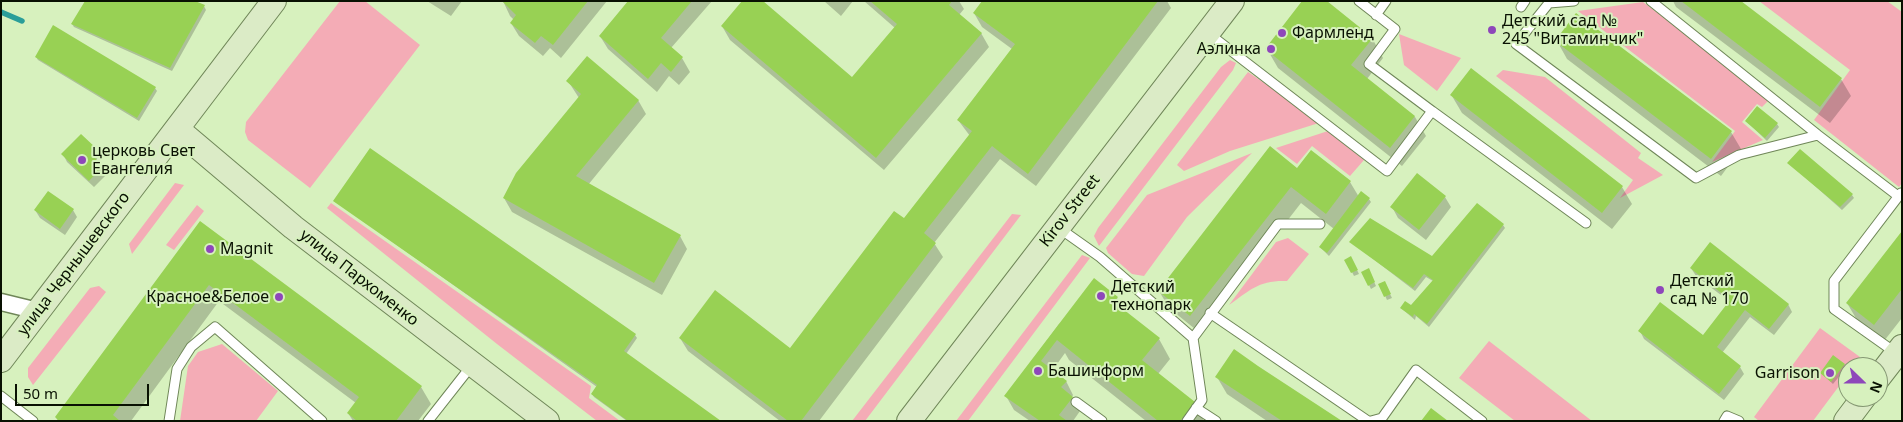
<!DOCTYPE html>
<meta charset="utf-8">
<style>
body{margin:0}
#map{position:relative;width:1903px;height:422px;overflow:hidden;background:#d7f1be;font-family:"Noto Sans",sans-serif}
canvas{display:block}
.frame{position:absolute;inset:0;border:2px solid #091102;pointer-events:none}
.north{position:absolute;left:1838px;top:357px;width:50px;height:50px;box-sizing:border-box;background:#d7f1be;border:1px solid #859773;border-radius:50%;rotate:112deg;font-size:14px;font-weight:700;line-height:20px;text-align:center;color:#091102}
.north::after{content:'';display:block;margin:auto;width:18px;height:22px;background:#8e47ba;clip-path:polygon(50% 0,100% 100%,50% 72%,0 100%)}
.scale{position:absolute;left:15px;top:384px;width:134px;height:22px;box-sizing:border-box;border:2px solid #091102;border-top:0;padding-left:6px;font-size:15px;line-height:18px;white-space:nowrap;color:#091102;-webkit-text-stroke:4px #d7f1be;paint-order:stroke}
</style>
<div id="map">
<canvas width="1903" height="422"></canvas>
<div class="frame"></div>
<div class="north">N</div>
<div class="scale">50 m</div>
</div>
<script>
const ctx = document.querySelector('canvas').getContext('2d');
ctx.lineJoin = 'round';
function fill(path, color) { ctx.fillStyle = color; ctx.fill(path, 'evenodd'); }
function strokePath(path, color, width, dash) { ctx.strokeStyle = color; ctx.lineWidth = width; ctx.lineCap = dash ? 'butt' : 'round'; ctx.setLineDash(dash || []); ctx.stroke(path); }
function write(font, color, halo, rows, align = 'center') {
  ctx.font = font + ' "Noto Sans",sans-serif'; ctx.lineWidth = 4; ctx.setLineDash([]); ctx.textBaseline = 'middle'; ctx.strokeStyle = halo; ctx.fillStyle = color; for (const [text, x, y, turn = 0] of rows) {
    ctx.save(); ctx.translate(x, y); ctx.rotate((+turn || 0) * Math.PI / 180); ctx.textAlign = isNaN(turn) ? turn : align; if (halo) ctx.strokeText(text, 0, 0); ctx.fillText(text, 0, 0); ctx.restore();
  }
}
fill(new Path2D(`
 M340,1H365L420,45L310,188L248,140L245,132L246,122Z
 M1759,1H1887L1902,12V183L1899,187L1814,120L1850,70Z
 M1643,2L1771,98L1762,107L1757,104L1742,122L1763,140L1712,162L1735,131L1578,11Z
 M1399,34L1461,58L1437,91L1404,65Z
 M1230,60L1236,63L1233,70L1099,246L1094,236L1098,228L1221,67Z
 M1503,70L1545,77L1641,153L1638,158L1663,175L1620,198L1633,180L1496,76Z
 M1248,72L1322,122L1230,151L1184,171L1177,165Z
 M1328,131L1364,160L1350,176L1312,146L1297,164L1276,148Z
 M1252,153L1187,217L1144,276L1132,274L1108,253L1106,248L1147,195Z
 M175,183L184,185L132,254L129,244Z
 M331,203L591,386L589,398L620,421H597L497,344L327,208Z
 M197,205L204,211L174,250L166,245Z
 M1012,214L1021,215L865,421H852Z
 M1288,238L1309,254L1287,281C1259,280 1250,290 1229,305L1276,242Z
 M1082,255L1090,258L968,421H956Z
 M99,286L106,292L33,385L28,377V368L90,288Z
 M1820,328L1860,357L1853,367H1848V374L1813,421H1759L1754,417Z
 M1489,341L1592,421H1515L1459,378Z
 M222,344L278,391L256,421H180L188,366L198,352Z`), '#f4acb6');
fill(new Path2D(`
 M427,1H462L451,16Z
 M503,1H607L561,58L550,48L543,56L519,36L511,23L514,20L510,16Z
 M630,1H712L671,48L682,58L690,72L679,85L669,76L657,92L608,49L600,36Z
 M824,1H853L841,16Z
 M864,1H959L964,9L959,15L981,33L989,47L884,170L730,40L722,26L852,79L895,28Z
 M983,1H1167L1171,8L1036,186L1000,159L934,243L943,257L819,421H780L688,351L680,338L790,349L905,220L970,136L958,120L1012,49L982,27L974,13Z
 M1673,1H1739L1841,79L1851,96L1830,123L1676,7Z
 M204,6L206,10L172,71L74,27L72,24Z
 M1372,38L1383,58L1367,79L1415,117L1426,136L1402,166L1278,68L1267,49Z
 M1557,41L1731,132L1741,149L1721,176L1567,59Z
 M36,57L155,88L157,91L139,121L38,60Z
 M568,81L638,100L646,114L588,185L680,236L687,249L662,295L512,212L504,198L579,98Z
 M1452,96L1622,187L1632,204L1612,229L1462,113Z
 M1746,121L1777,124L1779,127L1767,141Z
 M95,149L99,156L96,160L107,174L94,187L67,162L63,154Z
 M1789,163L1852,195L1854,198L1842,210Z
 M1297,169L1350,182L1359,197L1369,199L1371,202L1329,256L1320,247L1334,229L1301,203L1200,333L1169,308L1159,291Z
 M1445,197L1451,207L1426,240L1398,218L1392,207Z
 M335,201L635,335L637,338L626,354L719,421H627L594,397L592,394L597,387Z
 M35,210H73L77,217L65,235L40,218Z
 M200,223L421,387L431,404L418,421H353L348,413L356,403L219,301L131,421H58L56,417Z
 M1503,225L1505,228L1429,327L1416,316L1415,320L1401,308L1412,307L1433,281L1426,277L1415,291L1351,242L1432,258Z
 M1902,232V318L1884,341L1857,320L1847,303Z
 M1351,258L1359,274L1354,276L1346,260Z
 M1691,268L1788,304L1792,312L1774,335L1750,317L1722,353L1740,367L1744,374L1724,400L1644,339L1640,331L1703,337L1730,302L1696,276Z
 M1363,273H1370L1376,286L1371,289Z
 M1384,282L1392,298L1387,300L1380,284Z
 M1117,298L1125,313L1159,339L1170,359L1158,374L1194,403L1204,421H1146L1069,360L1065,353L1052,371L1066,381L1073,395L1072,397L1080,411L1073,421H1030L1014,410L1006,396L1059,324Z
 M1844,364L1846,368L1833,384L1821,373Z
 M1217,377L1340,421H1267L1227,394Z`), '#0003');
strokePath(new Path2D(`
 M1,12L22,21`), '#2a9e99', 5.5);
fill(new Path2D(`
 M85,1H195L205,5L170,68L71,24Z
 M502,1H588L553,45L541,36L535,43L510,23L516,15Z
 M628,1H692L661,38L683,57L671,72L661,63L648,79L599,36Z
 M742,1H763L852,77L897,24L870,1H952L949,5L982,33L876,158L721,26Z
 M982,1H1158L1028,174L992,146L924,233L936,243L801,421H788L679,338L715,290L790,348L894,211L904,218L972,131L957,120L1015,44L973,13Z
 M1302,1H1327L1373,38L1351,65L1415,116L1390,148L1265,49Z
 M1681,1H1741L1842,78L1820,107Z
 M1576,13L1732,131L1711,159L1555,41Z
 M53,25L156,87L137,118L35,57Z
 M587,56L639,100L576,176L681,235L654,283L503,198L516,173L581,94L566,81Z
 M1471,68L1623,186L1602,213L1450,95Z
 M1757,106L1778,123L1765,138L1745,121Z
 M81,134L96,148L91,154L103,166L89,181L61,154Z
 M1270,146L1297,168L1311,150L1351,181L1326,214L1291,187L1190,316L1158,291Z
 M370,148L636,334L624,351L721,421H628L591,394L597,385L333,201Z
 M1800,149L1853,194L1840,207L1787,163Z
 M1417,173L1446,196L1419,230L1390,207Z
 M48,191L74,209L60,229L34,210Z
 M1361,191L1370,198L1327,253L1319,247Z
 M1477,203L1504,224L1427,324L1414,314L1413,317L1400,308L1405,301L1411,305L1433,280L1424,274L1413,288L1349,242L1370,218L1432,256Z
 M200,221L422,386L396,421H357L347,413L359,397L209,285L113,415L120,421H59L55,417Z
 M1902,231V289L1874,325L1846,303Z
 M1710,242L1789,304L1769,329L1745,310L1717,347L1741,366L1719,394L1638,331L1660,302L1703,335L1730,300L1690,268Z
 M1351,256L1358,270L1351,273L1344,260Z
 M1369,268L1375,282L1368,286L1361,272Z
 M1094,278L1118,297L1114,302L1160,338L1142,360L1195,402L1180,421H1158L1057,340L1041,361L1067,381L1061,387L1073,397L1059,415L1067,421H1040L1004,396Z
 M1385,281L1391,294L1384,297L1378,284Z
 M1234,349L1258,366L1342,421H1282L1215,377Z
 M1833,355L1845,364L1831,382L1820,373Z
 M1431,408L1448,421H1421Z`), '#98d154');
const lane = new Path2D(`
 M1574,1L1549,3L1516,44L1696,178L1739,155L1818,135
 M1651,1L1818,135L1898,196
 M1521,7L1525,1
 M1376,15L1386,1
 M1208,33L1387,171L1432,111L1369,64L1395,29L1359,1
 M1432,111L1586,223
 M1059,228L1100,257L1193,338L1278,224H1320
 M1210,313L1368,421
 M1896,353L1834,309V281L1901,193
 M1,396L33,421
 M1076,402L1102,421
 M1196,408L1216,421
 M169,421L177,369L191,347L215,327L322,421
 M428,421L472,365
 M1187,421L1202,400L1193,338
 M1371,421L1382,418L1416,370L1482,421
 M1724,421L1727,416L1739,421`);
const street = new Path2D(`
 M1,302L38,311`);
const secondary = new Path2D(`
 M177,129L293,227L547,421
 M1,360L274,1
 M1878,378L1902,347
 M909,421L1232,1
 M1846,421L1864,397`);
strokePath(lane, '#6f8658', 11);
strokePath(street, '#6f8658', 19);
strokePath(secondary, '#6f8658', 26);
strokePath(lane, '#fff', 9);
strokePath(street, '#fff', 16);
strokePath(secondary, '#dbebc6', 24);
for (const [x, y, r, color] of [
 [1492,30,5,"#8e47ba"],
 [1282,33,5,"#8e47ba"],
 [1271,49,5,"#8e47ba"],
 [82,160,5,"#8e47ba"],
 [210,249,5,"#8e47ba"],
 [1660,290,5,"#8e47ba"],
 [1101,296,5,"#8e47ba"],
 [279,297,5,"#8e47ba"],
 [1038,371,5,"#8e47ba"],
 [1830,373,5,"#8e47ba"]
]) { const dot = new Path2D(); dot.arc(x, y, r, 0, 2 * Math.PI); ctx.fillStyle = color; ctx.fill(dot); strokePath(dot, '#d7f1be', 2); }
write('16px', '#091102', '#d7f1be', [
 ["Детский сад №",1502,21],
 ["245 \"Витаминчик\"",1502,39],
 ["Фармленд",1292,33],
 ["Аэлинка",1261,49,"right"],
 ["церковь Свет",92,151],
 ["Евангелия",92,169],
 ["Magnit",220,249],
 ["Детский",1670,281],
 ["сад № 170",1670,299],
 ["Детский",1111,287],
 ["технопарк",1111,305],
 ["Красное&Белое",269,297,"right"],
 ["Башинформ",1048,371],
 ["Garrison",1820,373,"right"]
], 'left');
write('16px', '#091102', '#d7f1be', [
 ["Kirov Street",1070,211,-52],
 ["улица Чернышевского",74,264,-53],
 ["улица Пархоменко",359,278,38]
]);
</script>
